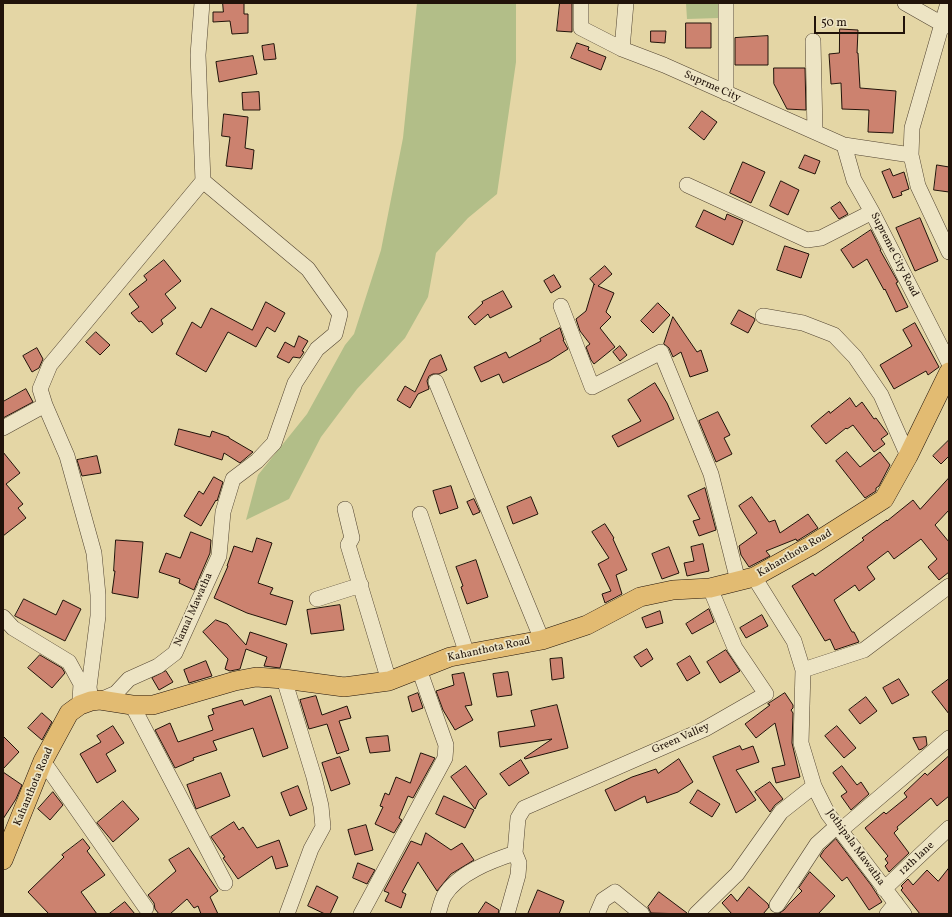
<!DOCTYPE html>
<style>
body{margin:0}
#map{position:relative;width:952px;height:917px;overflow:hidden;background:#e4d6a5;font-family:Vollkorn,serif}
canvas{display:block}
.frame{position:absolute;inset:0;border:4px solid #21130a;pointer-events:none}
.scale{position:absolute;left:814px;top:16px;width:91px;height:18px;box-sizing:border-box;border:2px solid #21130a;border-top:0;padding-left:5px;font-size:12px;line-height:14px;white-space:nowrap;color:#21130a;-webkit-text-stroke:3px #ede4c4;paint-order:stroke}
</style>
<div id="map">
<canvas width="952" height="917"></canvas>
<div class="frame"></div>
<div class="scale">50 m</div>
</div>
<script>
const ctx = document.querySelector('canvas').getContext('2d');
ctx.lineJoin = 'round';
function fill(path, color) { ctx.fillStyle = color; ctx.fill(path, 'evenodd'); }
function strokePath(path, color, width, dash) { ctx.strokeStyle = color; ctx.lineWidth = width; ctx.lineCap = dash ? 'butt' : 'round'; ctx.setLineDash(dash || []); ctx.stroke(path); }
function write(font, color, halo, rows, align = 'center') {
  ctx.font = font + ' Vollkorn,serif'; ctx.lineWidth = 3.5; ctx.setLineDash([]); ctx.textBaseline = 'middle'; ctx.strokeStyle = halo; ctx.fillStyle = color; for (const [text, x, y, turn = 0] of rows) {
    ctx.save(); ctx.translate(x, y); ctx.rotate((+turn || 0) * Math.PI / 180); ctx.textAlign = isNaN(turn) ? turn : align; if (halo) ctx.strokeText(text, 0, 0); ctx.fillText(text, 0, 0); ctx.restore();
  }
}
fill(new Path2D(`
 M417,3H516V62L497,194L468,218L436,253L428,297L405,338L357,389L321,437L289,499L246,520L258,475L307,414L345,345L354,334L381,250L403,138Z
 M686,3H718L719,18L687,19Z`), '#b2be88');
const building = new Path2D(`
 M223,3H244V14H248V33L232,34L230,21L213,22V12H223Z
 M560,3H572V32L557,31Z
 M686,23H711V48H686Z
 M840,29L858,30L857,53H858L860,88L896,91L893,133L868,132L869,110L842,109L841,83L831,84L829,54L839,53Z
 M651,31H666L665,43L651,42Z
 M768,36V65H735V38Z
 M577,43L589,47L588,50L606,57L601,70L571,58Z
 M274,44L276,59L264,60L262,46Z
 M253,56L257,74L219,82L216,62Z
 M774,68H805L806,110L787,109L774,84Z
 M259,92L260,110H243L242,93Z
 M702,111L717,122L704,140L689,128Z
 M224,114L248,117L245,148L254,150L252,169L226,166L230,137L222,136Z
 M805,155L820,161L815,174L799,168Z
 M743,162L765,172L751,203L730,193Z
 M937,165L949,167V192L934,190Z
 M890,169L893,176L904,172L909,189L901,192L902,195L893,198L882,172Z
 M781,181L799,190L788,215L770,206Z
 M840,202L848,214L839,219L831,208Z
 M704,210L725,220L727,214L743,221L733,245L696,227Z
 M920,218L938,261L915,271L896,228Z
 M871,230L881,250H880L898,282L896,283L908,307L896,312L885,289L884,290L867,259L853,268L841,250Z
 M785,246L809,254L801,278L777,270Z
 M164,260L181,281L165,294L176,308L161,320L163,324L152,333L141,321L139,322L131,313L139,307L129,294L147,280L144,276Z
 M605,266L612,274L598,286L614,293L606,312L611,317L600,328L615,347L594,364L591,360L586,347L590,344L580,331L576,319L586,311L594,284L595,285L590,279Z
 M554,275L561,287L551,293L544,281Z
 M503,291L512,307L490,318L488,314L475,325L468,317L483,303L482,302Z
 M266,302L285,313L275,332L267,327L256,347L228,332L206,372L176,354L192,322L201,328L211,308L252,330Z
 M658,303L670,315L653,333L641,321Z
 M739,310L754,318L755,320L748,333L731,324Z
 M673,317L697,352L701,350L708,371L690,377L681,352L673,357L669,348L664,344Z
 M915,323L939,367L928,375L926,371L894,389L880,365L912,346L903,330Z
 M560,328L564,340H563L568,349L549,361L503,383L499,374L481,382L474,367L506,352L509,358L541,341L540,339Z
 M96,332L110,345L100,355L86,342Z
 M299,336L308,341L302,351L304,352L300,358L293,357L289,363L277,357L285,342L294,347Z
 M620,346L627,355L620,361L613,352Z
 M37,348L43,359L39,368L32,372L23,356Z
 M441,355L447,370L439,374H433L429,376L427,381L429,389L418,394L410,408L397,400L405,386L415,392L430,360Z
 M655,383L667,403L674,419L618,447L612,436L641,421L628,400Z
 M26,389L33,402L3,418V402Z
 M850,398L856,407L862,402L874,419L876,418L888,434L881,439L885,444L874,452L853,425L847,429L846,428L826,444L811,426L829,411L830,413Z
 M718,412L730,435L724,438L732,454L716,462L699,421Z
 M179,429L210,437L212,431L229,437V438L253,452L240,463L224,453L222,460L175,445Z
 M949,440V456L941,464L933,456Z
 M3,452L20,473L6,484L23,504L18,508L26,518L3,536Z
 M847,452L860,467L880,452L890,465L879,486L876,488V491L865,498L836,461Z
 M97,456L101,473L82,476L77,460Z
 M214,477L223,482L217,501L216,500L201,526L184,516L199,491L203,494Z
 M949,478V510L935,525L949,542V572L939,580L928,567L937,559L921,539L894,559L888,551L867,567L875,579L859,591L855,585L834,600L852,632H854L859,642L835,650L830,639L825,641L792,586L813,573L815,576L864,540L862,538L887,520V521L913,500L920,509Z
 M451,486L458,508L440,514L433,491Z
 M705,488L716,530L699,536L693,521L700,519L688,496Z
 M531,497L538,514L513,524L507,507Z
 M752,497L769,522L775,520L780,533L808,514L818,528L797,541L796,539L766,551L770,556L749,567L741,555L739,546L757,533L739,506Z
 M474,499L480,512L473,515L467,502Z
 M605,524L614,538L613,539L627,570L616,575L622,594L605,603L602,594L611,591L598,564L609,558L592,532Z
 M191,532L211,540L210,553L194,590L179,583L180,579L159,572L166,553L180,558Z
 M257,538L272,543L258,583L273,588L270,594L293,601L286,625L247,613L214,598L228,566H227L234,546L252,552Z
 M116,540L143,542L138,598L112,593L115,571H114Z
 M703,544L709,571L687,576L684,563L694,561L691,547Z
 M669,547L679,573L662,579L652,554Z
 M476,560L488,597L467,604L461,587L463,586L456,567Z
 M24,599L56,615L63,600L81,609L65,641L15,616Z
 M340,605L344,630L311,634L307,610Z
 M709,609L714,622L692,634L686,624Z
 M660,611L663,623L646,628L642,618Z
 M762,615L768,626L746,638L740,628Z
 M216,620L227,624L246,645L250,632L287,644L280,668L264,666L267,657L246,649L240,669L230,671L225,669L228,659L203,632Z
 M647,649L653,659L641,667L634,657Z
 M726,650L740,671L720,683L707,662Z
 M40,655L62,668L65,673L52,688L28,668Z
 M690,656L700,673L687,681L677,664Z
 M562,658L564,678L552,680L550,659Z
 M206,661L212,676L189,683L184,670Z
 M166,671L173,682L159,690L152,678Z
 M508,672L512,695L497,697L493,674Z
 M464,673L472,705L465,706L473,720L455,730L443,710L436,691L454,685L452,675Z
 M899,679L909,695L892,704L883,688Z
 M949,679V714L932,692Z
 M418,693L423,708L412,712L408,697Z
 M785,693L793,705V708L791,710L793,713L792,743L800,777L776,783L772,768L785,765L775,723L756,738L745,724L770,705L768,704Z
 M271,696L288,748L263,757L253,728L213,741L217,750L193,758L194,760L175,768L155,730L170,723L178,742L213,730L208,716L214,714L212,709L242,700L244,705Z
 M316,696L322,715L347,706L351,718L339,721L349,750L337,754L327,724L309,729L300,700Z
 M866,697L877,711L860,724L849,710Z
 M557,705L568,748L525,759L524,758L552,739L500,747L498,732L535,726L531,711Z
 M42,713L52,722L42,740L28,728Z
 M113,726L124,743L106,754L116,771L97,783L80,754L101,742L97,736Z
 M837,726L856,748L844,758L825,736Z
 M3,736L19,752L3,769Z
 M388,736L390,751L370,753L366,738Z
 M926,737L927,745L922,749L919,750L913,738Z
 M740,746L742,750L753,746L759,762L736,770L756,800L736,813L713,757Z
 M421,753L435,758L413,798L408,796L399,818L402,820L394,833L375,824L383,807L380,806L385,793L389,795L396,777L410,783Z
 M949,756V796L937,806L931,798L897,827L898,829L894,833L909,853L889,872L885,866L888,863L885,859L888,856L865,828L884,812L886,814L907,797L904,793L925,773L927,775Z
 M340,757L350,784L331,791L322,763Z
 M679,759L693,782L678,792L647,803L645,796L615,811L605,790L632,777L656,769L658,773Z
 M521,760L529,773L509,786L500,774Z
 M466,766L487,794L479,800L475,809L451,777Z
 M842,766L857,785L861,782L869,794L851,810L841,796L847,792L833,773Z
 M3,772L22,785L16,799L3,819Z
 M221,773L230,796L196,809L187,785Z
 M770,782L783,799L775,805L770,812L755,792Z
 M298,786L307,809L290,816L281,793Z
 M698,790L720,804L712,817L690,803Z
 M53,792L63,805L50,820L38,809Z
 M444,796L474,810L465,828L436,814Z
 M123,801L139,819L113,842L97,823Z
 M234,822L239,830L243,827L257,848L279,840L288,866L276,869L272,856L238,879L223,858L225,857L211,837Z
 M366,825L373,850L355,855L348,830Z
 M426,833L451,850L462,843L474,860L451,874L437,891L418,862L402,892L406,894L401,908L385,901L389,893L384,891L411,841L421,845Z
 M83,839L90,848L87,851L105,875L81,892L97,914H49L28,892L64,857L62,855Z
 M836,839L871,885L882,902L869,910L847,877L842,881L820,856L824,850Z
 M189,848L218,891L210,897L218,914H201L198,906L194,908L187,899L170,914H159L155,909L154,903L148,895L176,871L169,860Z
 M358,863L375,870L367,884L353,878Z
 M949,868V914H920L901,890L903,888L901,886L908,879L913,885L927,870L938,881Z
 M810,872L835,896L818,914H778L784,910L789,904L802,891L799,888Z
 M317,886L338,897L330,914H325L308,906Z
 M749,887L768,904L769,907L763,914H732L722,903L731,894L737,901Z
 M538,890L564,901L559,914H528Z
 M659,892L687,913V914L651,913L648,907Z
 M125,902L135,914H109Z
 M486,902L499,910L498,914H478Z`);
fill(building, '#cc826f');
strokePath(building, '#21130a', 1);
const minor = new Path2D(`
 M581,3V28L622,49L664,65L844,145L911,155
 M726,3V93
 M905,3L942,24L949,26
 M948,3L912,128L911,155L918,186L949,252
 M813,41L815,132
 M622,49L626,3
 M844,145L854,180L872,212L949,363
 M687,185L807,240L821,238L872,212
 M561,306L592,387L661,352L711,474L738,581
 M763,316L803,323L834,335L855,357L881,395L908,456
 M436,382L542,640
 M3,428L45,405
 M345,509L352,538L348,545L389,681
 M420,514L467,654
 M754,577L794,641L803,670L801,743L814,786L828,814L904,914
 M317,599L361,585
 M3,617L13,628L69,662L81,684L80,700
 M803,670L864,650L949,586
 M284,679L314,777L321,806L323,827L311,849L287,914
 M100,700L116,693L129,679L158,666L175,653L219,556L223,512L233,479L257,461L274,443L295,383L317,349L335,334L340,314L308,269L203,181
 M91,701L89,687L98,616V595L94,553L67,456L45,405L40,389L50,365L203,181L198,55L202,3
 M132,705L225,883
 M43,761L146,908
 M841,830L949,738
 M884,889L949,828
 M777,905L817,844L837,826
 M361,914L445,758L446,745L419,669
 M438,914C440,908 441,902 444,896C458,873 491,861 515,853
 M507,914L518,875L519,863L515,853L518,818L524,808L705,729L766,694L735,648L710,588
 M597,914L603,900L615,892L642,914
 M696,914L737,874L781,812L814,786
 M887,914L896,903`);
const major = new Path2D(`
 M3,860L43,761L69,713L80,705L91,701L100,700L132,705H153L235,681L256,677L284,679L344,687L389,681L450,657L542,640L587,625L640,597L673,590L710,588L754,577L810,546L884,499L908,456L949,372`);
strokePath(minor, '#524431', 16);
strokePath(major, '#21130a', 20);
strokePath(minor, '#ede4c4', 15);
strokePath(major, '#e2bb72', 19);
write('11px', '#21130a', '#ede4c4', [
 ["Suprme City",712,87,24],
 ["Supreme City Road",894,255,63],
 ["Kahanthota Road",795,554,-30],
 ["Namal Mawatha",194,610,-66],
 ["Kahanthota Road",489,650,-12],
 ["Green Valley",681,739,-24],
 ["Kahanthota Road",34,787,-67],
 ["Jothipala Mawatha",855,848,54],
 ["12th lane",917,859,-43]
]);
</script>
